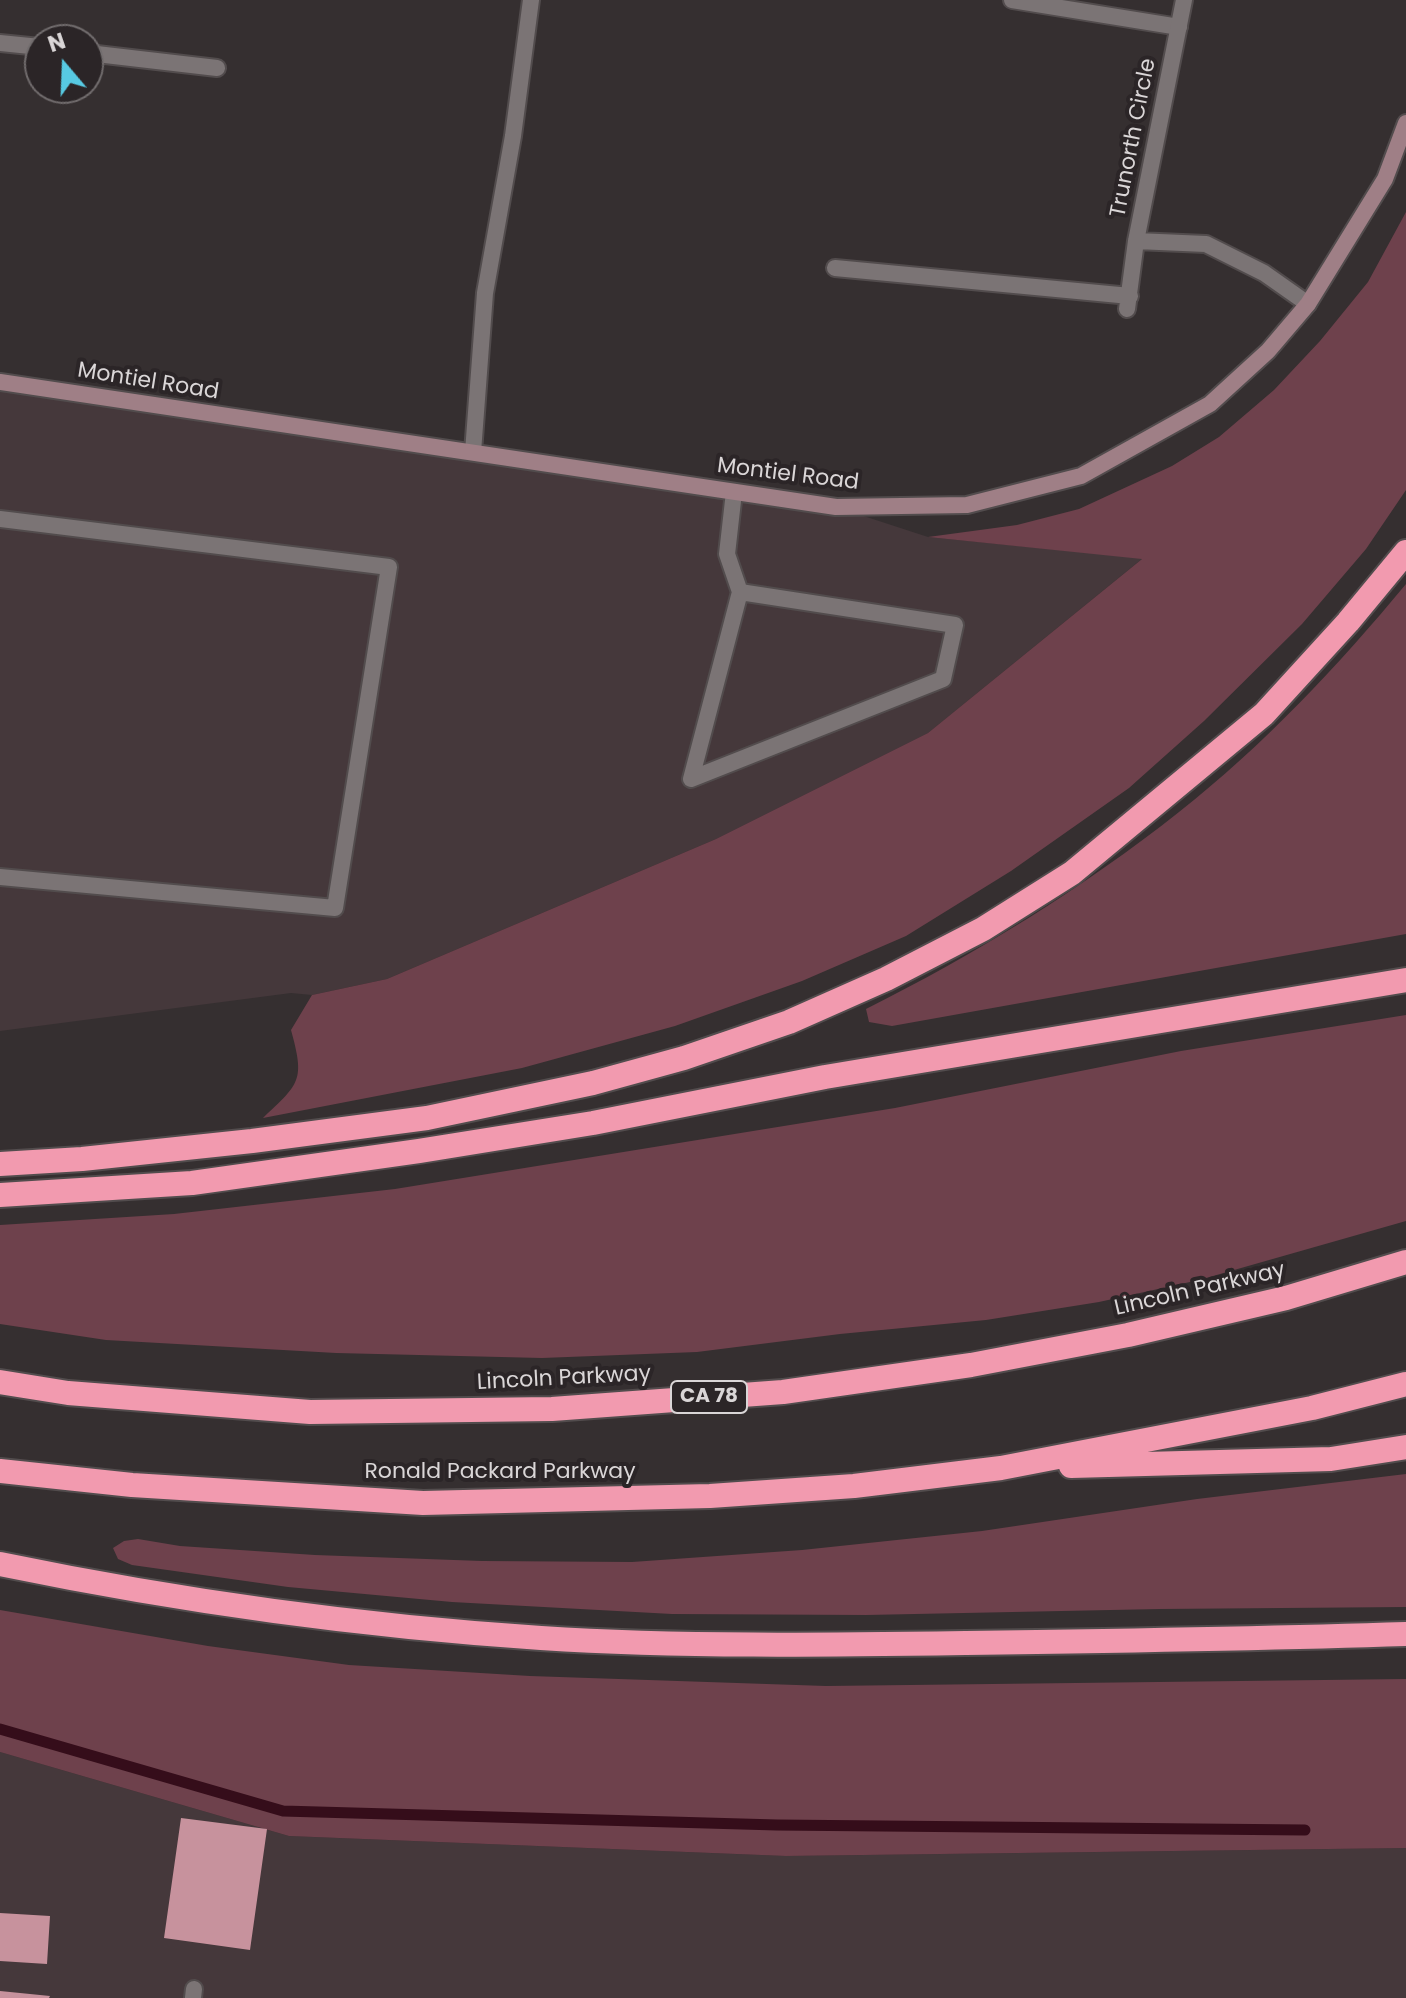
<!DOCTYPE html>
<style>
body{margin:0}
#map{position:relative;width:1406px;height:1998px;overflow:hidden;background:#352f30;font-family:Poppins,sans-serif}
canvas{display:block}
.north{position:absolute;left:24px;top:24px;width:80px;height:80px;box-sizing:border-box;background:#2b2527;border:2px solid #716c6d;border-radius:50%;rotate:341deg;font-size:22px;font-weight:700;line-height:32px;text-align:center;color:#dad6d7}
.north::after{content:'';display:block;margin:auto;width:28px;height:36px;background:#57c9e2;clip-path:polygon(50% 0,100% 100%,50% 72%,0 100%)}
</style>
<div id="map">
<canvas width="1406" height="1998"></canvas>
<div class="north">N</div>
</div>
<script>
const ctx = document.querySelector('canvas').getContext('2d');
ctx.lineJoin = 'round';
function fill(path, color) { ctx.fillStyle = color; ctx.fill(path, 'evenodd'); }
function strokePath(path, color, width, dash) { ctx.strokeStyle = color; ctx.lineWidth = width; ctx.lineCap = dash ? 'butt' : 'round'; ctx.setLineDash(dash || []); ctx.stroke(path); }
function write(font, color, halo, rows, align = 'center') {
  ctx.font = font + ' Poppins,sans-serif'; ctx.lineWidth = 8; ctx.setLineDash([]); ctx.textBaseline = 'middle'; ctx.strokeStyle = halo; ctx.fillStyle = color; for (const [text, x, y, turn = 0] of rows) {
    ctx.save(); ctx.translate(x, y); ctx.rotate((+turn || 0) * Math.PI / 180); ctx.textAlign = isNaN(turn) ? turn : align; if (halo) ctx.strokeText(text, 0, 0); ctx.fillText(text, 0, 0); ctx.restore();
  }
}
fill(new Path2D(`
 M0,383L836,507L928,537L1143,558L928,733L716,839L387,979L312,995L291,993L0,1031Z
 M0,1752L289,1836L786,1856L1406,1848V1998H0Z`), '#45383b');
fill(new Path2D(`
 M1406,212V490L1366,549L1302,624L1204,721L1129,788L1011,871L906,936L802,981L675,1026L522,1068L263,1118C300,1083 305,1081 291,1030L312,995L387,979L716,839L928,733L1142,559L928,537L1017,525L1079,509L1172,466L1219,437L1274,390L1320,341L1368,282Z
 M1406,584V934L892,1026L869,1022L866,1009C976,954 1083,888 1179,812C1263,746 1338,666 1406,584Z
 M1406,1015V1221L1199,1280L1099,1302L986,1320L840,1334L697,1352L542,1358L336,1353L106,1340L0,1324V1225L174,1214L395,1189L895,1108L1181,1051Z
 M1406,1474V1607L1160,1609L866,1615L672,1614L452,1602L288,1587L132,1565L118,1559L113,1548L124,1541L138,1539L180,1546L315,1555L482,1561L632,1562L802,1550L982,1531L1197,1499Z
 M0,1610L208,1646L349,1665L530,1676L826,1686L1406,1679V1848L786,1856L289,1836L0,1752Z`), '#6e414c');
strokePath(new Path2D(`
 M0,1729L283,1811L777,1825L1305,1830`), '#350d1a', 11);
fill(new Path2D(`
 M181,1818L267,1829L250,1950L164,1938Z
 M0,1913L50,1916L47,1964L0,1961Z
 M0,1991L50,1996L49,1998H0Z`), '#c7929d');
const lane = new Path2D(`
 M1012,0L1179,27
 M473,452L485,293L513,136L531,0
 M734,492L727,554L740,592L955,625L943,679L691,779L740,592
 M0,519L389,567L335,908L0,877
 M193,1998L194,1989`);
const street = new Path2D(`
 M0,43L40,47
 M88,53L217,68
 M1136,241L1206,244L1264,273L1308,304
 M835,268L1130,296
 M1127,309L1136,241L1184,0`);
const secondary = new Path2D(`
 M0,382L836,507L967,505L1081,476L1210,404L1268,351L1308,304L1385,179L1406,123`);
const highway = new Path2D(`
 M0,1164L82,1159L252,1141L427,1118L593,1083L684,1058L789,1022L886,979L983,929L1072,873L1264,714L1348,622L1406,552
 M0,1195L192,1183L419,1151L593,1123L825,1077L1406,980
 M0,1382L68,1393L310,1412L552,1409L783,1392L971,1365L1128,1335L1286,1298L1406,1262
 M1071,1466L1331,1459L1406,1447
 M0,1471L132,1485L423,1503L710,1496L854,1486L1001,1468L1312,1408L1406,1384
 M0,1564C179,1601 359,1626 541,1638C683,1647 824,1645 966,1643C1113,1641 1259,1639 1406,1634`);
strokePath(lane, '#524c4d', 20);
strokePath(street, '#524c4d', 20);
strokePath(secondary, '#524c4d', 20);
strokePath(highway, '#524c4d', 28);
strokePath(lane, '#7b7475', 16);
strokePath(street, '#7b7475', 16);
strokePath(secondary, '#9f7f86', 16);
strokePath(highway, '#f29aaf', 24);
for (const [x, y, w] of [
 [709,1397,76]
]) { const box = new Path2D(); box.roundRect(x - w / 2, y - 16, w, 32, 6); ctx.fillStyle = '#2b2527'; ctx.fill(box); strokePath(box, '#dad6d7', 2); }
write('bold 20px', '#dad6d7', null, [
 ["CA 78",709,1397]
]);
write('22px', '#dad6d7', '#2b2527', [
 ["Trunorth Circle",1134,138,-79],
 ["Montiel Road",148,382,9],
 ["Montiel Road",788,475,7],
 ["Lincoln Parkway",1200,1290,-13],
 ["Lincoln Parkway",564,1379,-3],
 ["Ronald Packard Parkway",500,1472]
]);
</script>
